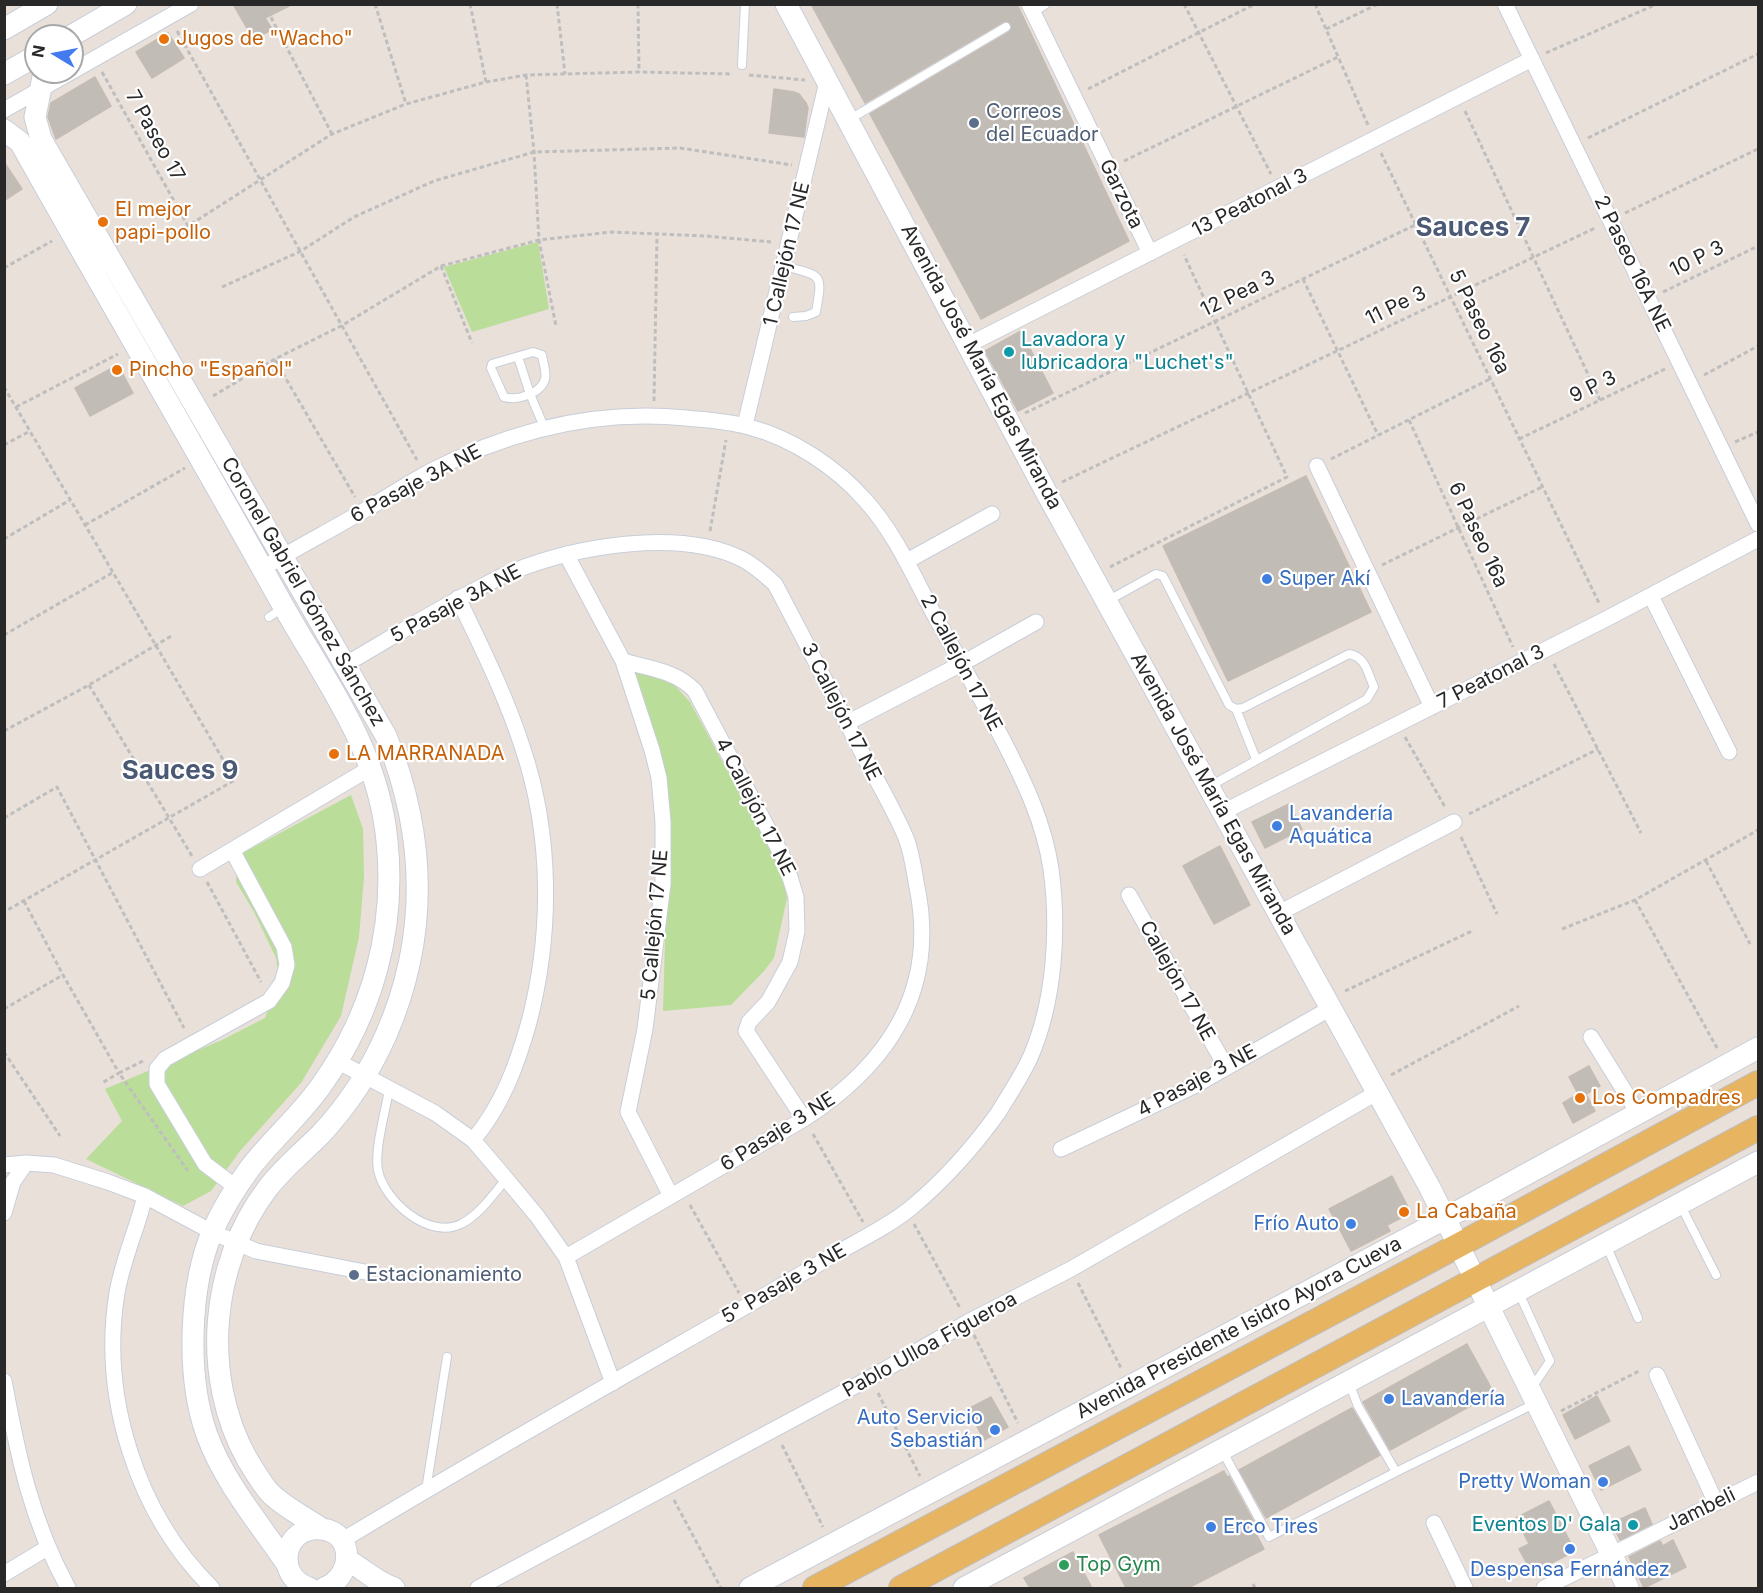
<!DOCTYPE html>
<meta charset="utf-8">
<style>
body{margin:0}
#map{position:relative;width:1763px;height:1593px;overflow:hidden;background:#e9e0da;font-family:Inter,sans-serif}
canvas{display:block}
.frame{position:absolute;inset:0;border:6px solid #282828;pointer-events:none}
.north{position:absolute;left:24px;top:24px;width:60px;height:60px;box-sizing:border-box;background:#fff;border:2px solid #a9a9a9;border-radius:50%;rotate:280deg;font-size:16px;font-weight:700;line-height:24px;text-align:center;color:#282828}
.north::after{content:'';display:block;margin:auto;width:21px;height:27px;background:#427bef;clip-path:polygon(50% 0,100% 100%,50% 72%,0 100%)}
</style>
<div id="map">
<canvas width="1763" height="1593"></canvas>
<div class="frame"></div>
<div class="north">N</div>
</div>
<script>
const ctx = document.querySelector('canvas').getContext('2d');
ctx.lineJoin = 'round';
function fill(path, color) { ctx.fillStyle = color; ctx.fill(path, 'evenodd'); }
function strokePath(path, color, width, dash) { ctx.strokeStyle = color; ctx.lineWidth = width; ctx.lineCap = dash ? 'butt' : 'round'; ctx.setLineDash(dash || []); ctx.stroke(path); }
function write(font, color, halo, rows, align = 'center') {
  ctx.font = font + ' Inter,sans-serif'; ctx.lineWidth = 4.5; ctx.setLineDash([]); ctx.textBaseline = 'middle'; ctx.strokeStyle = halo; ctx.fillStyle = color; for (const [text, x, y, turn = 0] of rows) {
    ctx.save(); ctx.translate(x, y); ctx.rotate((+turn || 0) * Math.PI / 180); ctx.textAlign = isNaN(turn) ? turn : align; if (halo) ctx.strokeText(text, 0, 0); ctx.fillText(text, 0, 0); ctx.restore();
  }
}
fill(new Path2D(`
 M538,242L549,309L472,332L444,267Z
 M628,672L667,677L690,702L785,877L787,898L774,958L764,971L731,1005L663,1011L667,869L657,775Z
 M351,795L363,829L364,877L359,937L341,1016L301,1083L240,1151L211,1191L183,1206L86,1159L122,1121L105,1089L222,1040L265,1018L279,977L276,958L254,912L236,882L237,856Z`), '#badd99');
const building = new Path2D(`
 M233,4H293L265,18L272,29L254,40Z
 M811,4H1017L1129,241L981,319L870,114L1009,32L1011,24L1008,22H1003L865,103Z
 M168,33L184,58L152,78L136,52Z
 M95,77L111,106L56,139L48,117L51,103Z
 M774,89L794,92L799,94L806,103L808,108L804,137L769,133Z
 M4,162L22,189L4,201Z
 M1021,331L1053,393L1018,411L985,351Z
 M118,365L133,393L90,416L75,388Z
 M1306,476L1371,612L1228,681L1163,546Z
 M1289,804L1302,829L1265,848L1252,822Z
 M1220,846L1250,905L1214,924L1183,866Z
 M1589,1066L1600,1086L1586,1094L1595,1111L1573,1123L1563,1103L1578,1094L1569,1077Z
 M1392,1176L1411,1213L1387,1225L1390,1231L1351,1251L1329,1209Z
 M1467,1344L1494,1393L1390,1450L1363,1402Z
 M1597,1396L1610,1421L1575,1439L1563,1415Z
 M991,1397L1008,1427L984,1440L968,1409Z
 M1352,1408L1380,1455L1266,1518L1239,1470Z
 M1629,1446L1641,1470L1601,1490L1589,1466Z
 M1224,1471L1227,1477L1229,1476L1255,1524L1252,1526L1264,1549L1188,1588H1126L1099,1535Z
 M1549,1501L1575,1551L1532,1573L1519,1549L1529,1544L1516,1518Z
 M1645,1508L1652,1524L1620,1540L1612,1523Z
 M1673,1540L1686,1567L1644,1588L1629,1557L1660,1541L1663,1546Z
 M1073,1552L1092,1588H1030L1024,1578Z`);
fill(building, '#c2bcb6');
strokePath(building, '#c4bcb4', 1.5);
const lane = new Path2D(`
 M1033,13L1046,4
 M742,65L745,4
 M850,119L1006,27
 M785,266C822,277 823,272 816,312L806,316L793,317
 M533,352L542,355C543,363 547,373 545,379C541,394 516,401 504,397L491,368L492,364Z
 M518,357L530,394L544,427
 M1109,600L1156,574L1163,576L1229,705L1236,709L1243,708L1349,654C1366,657 1367,672 1374,687L1367,699L1210,786
 M269,617L283,608
 M1236,709L1256,759
 M389,1089C386,1110 374,1150 378,1170C384,1201 429,1240 461,1224C479,1215 493,1195 506,1179
 M1681,1206L1716,1275
 M1607,1247L1638,1318
 M1519,1293L1550,1361L1531,1389
 M1349,1383L1358,1406L1396,1472
 M1223,1452L1269,1537L1396,1472L1534,1404
 M426,1490L447,1357`);
const street = new Path2D(`
 M1029,4L1150,253
 M1505,4L1758,524
 M4,110L191,4
 M968,345L1532,59
 M745,425L827,82
 M1317,466L1432,707
 M566,554L623,661L652,750L659,778L663,822V884L645,1029L628,1112L671,1196
 M907,561L992,514
 M263,568C296,548 331,530 365,510C386,498 407,484 429,472C509,431 596,409 686,418C707,420 729,421 749,427C792,438 836,467 865,500C896,534 914,578 936,618C959,658 981,699 1003,740C1024,781 1044,822 1051,869C1059,929 1055,1001 1030,1058C1021,1077 1009,1095 998,1113C973,1148 944,1180 912,1207C888,1227 857,1241 830,1257C778,1288 726,1318 673,1348C562,1411 451,1475 341,1541
 M1651,596L1729,752
 M458,598C482,648 506,696 523,749C552,836 552,934 529,1022C517,1065 502,1106 473,1140
 M623,661C648,668 677,671 695,691L785,861L796,897L797,931L790,962L768,1002L749,1022L746,1031L804,1119
 M346,664C391,638 435,610 481,587C492,581 503,575 514,571C577,546 679,528 742,559C754,565 765,575 775,584C803,637 831,691 858,745C874,776 893,807 906,838C912,853 914,871 917,887C938,990 889,1064 804,1119L566,1257
 M847,723L963,663L1036,622
 M1223,812L1606,619L1758,539
 M232,850L284,947L287,965L282,983L269,1001L165,1059L157,1069V1084L205,1164L237,1188
 M200,869L372,767
 M1129,895L1226,1067
 M1279,913L1454,822
 M1591,1037L1638,1113
 M337,1061L435,1113L473,1140L497,1168L537,1216L566,1257L613,1383
 M1061,1149L1194,1086L1331,1008
 M4,1165L26,1163L54,1165L108,1182L145,1196L212,1232L256,1251L365,1272
 M145,1196C137,1230 123,1258 117,1293C100,1397 137,1514 212,1588
 M4,1213L13,1182L26,1163
 M1657,1375L1716,1503
 M4,1381C18,1456 31,1520 68,1588
 M1434,1523L1465,1588
 M4,1574L47,1548
 M478,1588L870,1378L968,1322L1071,1269L1378,1092
 M1544,1588L1758,1482`);
const secondary = new Path2D(`
 M786,4L1045,490L1430,1188L1628,1588
 M4,29L47,4
 M71,36L126,4
 M44,72L35,117L41,139L386,736C426,835 429,936 386,1035C370,1071 348,1105 321,1134C303,1152 283,1168 267,1189C210,1265 201,1376 247,1459C254,1470 261,1483 270,1493C285,1508 305,1517 322,1529
 M4,74L36,56
 M4,130L20,142C106,296 196,448 281,602C325,681 378,747 387,841C396,928 373,1012 323,1083C302,1114 273,1138 250,1168C236,1187 223,1208 213,1230C189,1286 186,1377 207,1435C224,1482 259,1523 287,1564
 M347,1560C364,1569 376,1582 394,1588
 M309,1588C273,1576 284,1524 322,1529C355,1533 354,1577 324,1588
 M750,1588L1446,1218L1758,1048
 M964,1588L1758,1162`);
const primary = new Path2D(`
 M815,1588L1459,1245L1758,1083
 M901,1588L1758,1128`);
strokePath(lane, '#c8ced9', 10);
strokePath(street, '#c8ced9', 17);
strokePath(secondary, '#c8ced9', 23);
strokePath(primary, '#bebebe', 26);
strokePath(new Path2D(`
 M264,4L332,134
 M375,4L406,104
 M470,4L486,82
 M557,4L565,74
 M638,4L639,72
 M1184,4L1271,174
 M1315,4L1368,125
 M1326,29L1378,4
 M177,31L417,460
 M1546,53L1657,4
 M102,72L188,226L332,134L406,104L486,82L526,75L639,72L733,74
 M526,75L534,152L539,240L556,326
 M749,75L805,80
 M1088,89L1255,4
 M1465,111L1600,400
 M1588,138L1758,54
 M1381,153L1599,603
 M1124,161L1338,57
 M1625,213L1758,149
 M441,266L539,240L611,232L706,236L771,242
 M4,268L52,241
 M1303,279L1378,435
 M222,287L301,251L354,217L434,181L534,152L680,148L792,165
 M1663,292L1758,246
 M275,360L355,497
 M1704,375L1758,346
 M4,387L235,780L4,912
 M213,396L275,359L341,326L441,266L472,343
 M654,401L657,235
 M16,407L118,354
 M1025,413L1415,225
 M1409,420L1513,647
 M1519,439L1665,369
 M1735,442L1758,432
 M4,445L30,431
 M1331,459L1490,379
 M1062,482L1595,228
 M85,525L185,468
 M710,531L726,440
 M4,539L70,500
 M1382,565L1542,487
 M1110,567L1287,477L1184,255
 M4,635L112,573
 M1554,664L1641,833
 M89,685L192,856
 M4,731L89,685L173,635
 M1405,737L1445,807
 M1469,814L1598,749
 M4,818L57,787L184,1028
 M1461,837L1497,914
 M1706,861L1750,944
 M207,882L261,982
 M1635,900L1717,1048
 M24,901L63,975L119,1073L102,1083
 M1562,929L1635,900L1758,830
 M1345,991L1474,930
 M4,1009L63,975
 M4,1052L60,1136
 M143,1061L119,1073L188,1171
 M1391,1075L1519,1006
 M813,1134L863,1222
 M690,1205L739,1293
 M914,1224L960,1308
 M1078,1283L1121,1368
 M974,1335L1018,1423
 M878,1393L920,1476
 M1561,1411L1639,1371
 M782,1445L823,1527
 M674,1500L721,1588
 M1253,1584L1255,1588`), '#bebebe', 3, [4.5, 3]);
strokePath(lane, '#fff', 8);
strokePath(street, '#fff', 15);
strokePath(secondary, '#fff', 21);
strokePath(primary, '#e7b461', 24);
for (const [x, y, r, color] of [
 [164,39,6,"#e8710a"],
 [974,123,6,"#5c6f8a"],
 [103,222,6,"#e8710a"],
 [1009,352,6,"#0f9aa8"],
 [117,370,6,"#e8710a"],
 [1267,579,6,"#3f7fe0"],
 [334,754,6,"#e8710a"],
 [1277,826,6,"#3f7fe0"],
 [1580,1098,6,"#e8710a"],
 [1404,1212,6,"#e8710a"],
 [1351,1224,6,"#3f7fe0"],
 [354,1275,6,"#5c6f8a"],
 [1389,1399,6,"#3f7fe0"],
 [995,1430,6,"#3f7fe0"],
 [1603,1482,6,"#3f7fe0"],
 [1633,1525,6,"#0f9aa8"],
 [1211,1527,6,"#3f7fe0"],
 [1570,1549,6,"#3f7fe0"],
 [1064,1565,6,"#2e9e5b"]
]) { const dot = new Path2D(); dot.arc(x, y, r, 0, 2 * Math.PI); ctx.fillStyle = color; ctx.fill(dot); strokePath(dot, '#fff', 2); }
write('20px', '#c56008', '#fff', [
 ["Jugos de \"Wacho\"",176,39],
 ["El mejor",115,210],
 ["papi-pollo",115,233],
 ["Pincho \"Español\"",129,370],
 ["LA MARRANADA",346,754],
 ["Los Compadres",1592,1098],
 ["La Cabaña",1416,1212]
], 'left');
write('20px', '#4e5e75', '#fff', [
 ["Correos",986,112],
 ["del Ecuador",986,135],
 ["Estacionamiento",366,1275]
], 'left');
write('20px', '#282828', '#fff', [
 ["7 Paseo 17",155,136,61],
 ["Garzota",1121,194,64],
 ["13 Peatonal 3",1250,203,-27],
 ["1 Callejón 17 NE",787,254,-77],
 ["10 P 3",1697,259,-26],
 ["2 Paseo 16A NE",1632,264,64],
 ["12 Pea 3",1238,294,-26],
 ["11 Pe 3",1396,306,-26],
 ["5 Paseo 16a",1479,322,64],
 ["Avenida José María Egas Miranda",981,367,62],
 ["9 P 3",1593,387,-26],
 ["6 Pasaje 3A NE",416,484,-28],
 ["6 Paseo 16a",1478,535,65],
 ["Coronel Gabriel Gómez Sánchez",303,592,60],
 ["5 Pasaje 3A NE",456,604,-28],
 ["2 Callejón 17 NE",961,663,62],
 ["7 Peatonal 3",1491,677,-27],
 ["3 Callejón 17 NE",841,712,63],
 ["Avenida José María Egas Miranda",1213,794,61],
 ["4 Callejón 17 NE",755,807,63],
 ["5 Callejón 17 NE",655,925,-85],
 ["Callejón 17 NE",1177,981,61],
 ["4 Pasaje 3 NE",1197,1081,-28],
 ["6 Pasaje 3 NE",778,1132,-32],
 ["5° Pasaje 3 NE",784,1284,-30],
 ["Avenida Presidente Isidro Ayora Cueva",1239,1328,-28],
 ["Pablo Ulloa Figueroa",930,1345,-29],
 ["Jambeli",1701,1510,-26]
]);
write('20px', '#0d838f', '#fff', [
 ["Lavadora y",1021,340],
 ["lubricadora \"Luchet's\"",1021,363],
 ["Eventos D' Gala",1621,1525,"right"]
], 'left');
write('20px', '#366cbe', '#fff', [
 ["Super Akí",1279,579],
 ["Lavandería",1289,814],
 ["Aquática",1289,837],
 ["Frío Auto",1339,1224,"right"],
 ["Lavandería",1401,1399],
 ["Auto Servicio",983,1418,"right"],
 ["Sebastián",983,1441,"right"],
 ["Pretty Woman",1591,1482,"right"],
 ["Erco Tires",1223,1527],
 ["Despensa Fernández",1570,1570,"center"]
], 'left');
write('20px', '#27864d', '#fff', [
 ["Top Gym",1076,1565]
], 'left');
write('bold 26px', '#4b5975', '#fff', [
 ["Sauces 7",1473,228],
 ["Sauces 9",180,771]
]);
</script>
